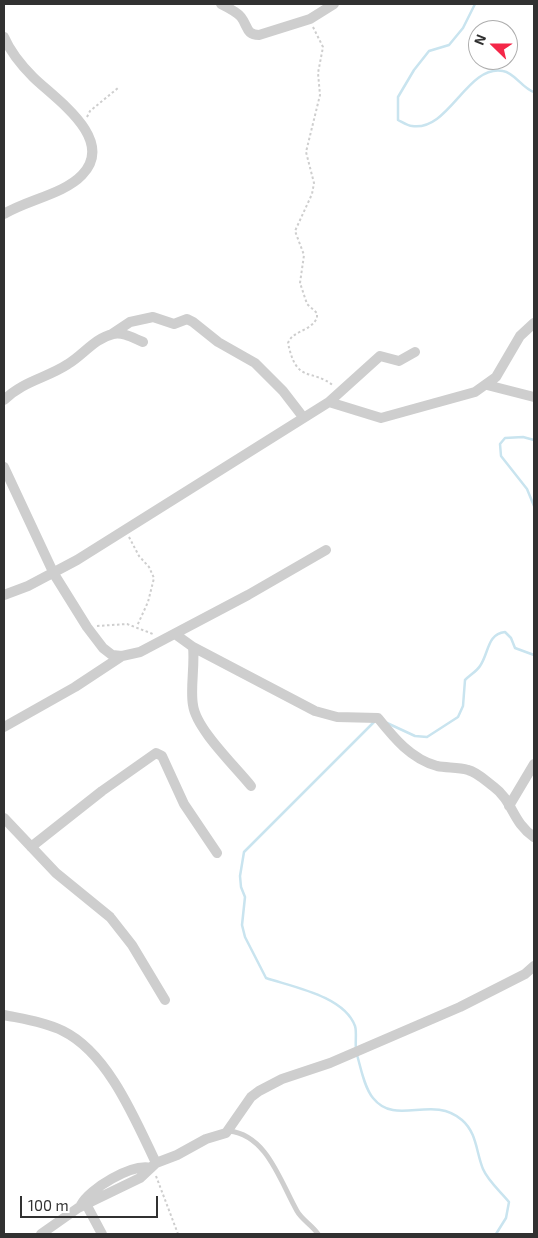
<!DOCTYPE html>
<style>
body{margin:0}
#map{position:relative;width:538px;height:1238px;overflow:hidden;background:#fff;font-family:"Exo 2",sans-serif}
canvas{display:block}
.frame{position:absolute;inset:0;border:5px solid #313131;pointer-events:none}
.north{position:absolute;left:468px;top:20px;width:50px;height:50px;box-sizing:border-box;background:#fff;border:1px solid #adadad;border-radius:50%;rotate:292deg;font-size:14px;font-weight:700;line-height:20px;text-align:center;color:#313131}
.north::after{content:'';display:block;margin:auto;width:18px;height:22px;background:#f42748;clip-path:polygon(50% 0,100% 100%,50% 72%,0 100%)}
.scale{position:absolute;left:20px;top:1196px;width:138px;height:22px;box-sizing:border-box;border:2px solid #313131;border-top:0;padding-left:6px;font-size:15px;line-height:18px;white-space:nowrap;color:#313131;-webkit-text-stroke:4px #fff;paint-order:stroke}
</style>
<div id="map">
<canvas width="538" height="1238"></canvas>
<div class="frame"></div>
<div class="north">N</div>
<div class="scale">100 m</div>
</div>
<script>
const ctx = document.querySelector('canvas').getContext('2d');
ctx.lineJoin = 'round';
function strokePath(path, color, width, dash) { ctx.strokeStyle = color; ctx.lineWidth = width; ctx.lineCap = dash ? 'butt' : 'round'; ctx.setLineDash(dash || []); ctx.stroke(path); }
strokePath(new Path2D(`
 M475,4L463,28L449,45L429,51L414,70L398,97V120C402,122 408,126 412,126C449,132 467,64 503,71C515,73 522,88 534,92
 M534,440L523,437L505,438L500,444L501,456L527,489L534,506
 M387,723L415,736L427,737L458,717L463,706L465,680C470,675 477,671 480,666C489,653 487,634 505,632L511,638L515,648L534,655
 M356,1049C355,1043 357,1032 355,1026C344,996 293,987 266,978L245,937L242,925L245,897L241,887L240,876L244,852L374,722
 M357,1055C361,1068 364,1087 373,1098C396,1127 432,1094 462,1120C477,1133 476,1152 483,1169C488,1181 501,1192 509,1202L506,1218L496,1234`), '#c9e4ef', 2.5);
strokePath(new Path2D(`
 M313,27L323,47L318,73L320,95L306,152L314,183L312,194L295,231L304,255L300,283L307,304L317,313V318C310,332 293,330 288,343C297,385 310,367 334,386
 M87,117L90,111L118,88
 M129,537L139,556L149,567L154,578L148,602L137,626
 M97,626L127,624L153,634
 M156,1176L178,1234`), '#cecece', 2, [2.5, 2.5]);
strokePath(new Path2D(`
 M229,1131C267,1135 280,1181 297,1211C302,1220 312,1225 318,1234`), '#cecece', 5);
strokePath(new Path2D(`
 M221,4C227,7 237,12 241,17C248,26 246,35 259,35L310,19L334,4
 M4,37C10,51 22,66 33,77C54,98 117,139 82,175C64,194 27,200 4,214
 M112,334L130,322L153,317L174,324L187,319L193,322L218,342L255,363L283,391L303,417
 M487,385L534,397
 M4,400C23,381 47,378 68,364C83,355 95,338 113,334C124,332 133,338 143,342
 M329,402L380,356L399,361L415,352
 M4,467L54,574L87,627L103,648L112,655L122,656L140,652L248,595L326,550
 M4,595L28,586L77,560L329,402L381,418L475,392L496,377L520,336L534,323
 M175,634L193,647C195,666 190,689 193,705C196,729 235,766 251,786
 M193,647L315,711L337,717L378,718C394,738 411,759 437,766C447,768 458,767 468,770C477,772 486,781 494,787C513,801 512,822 534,837
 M4,727L75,687L122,656
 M509,806L534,764
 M4,818L56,873L110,917L132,945L165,1000
 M31,847L102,791L156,753L162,756L184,804L217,853
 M4,1015C23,1019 45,1022 63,1031C108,1053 135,1119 156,1163
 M86,1204L102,1234
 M81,1205C89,1189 132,1163 151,1168
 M41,1234L78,1208L140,1178L156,1163L177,1155L206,1139L226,1133L251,1097L259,1091L282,1079L330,1063L460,1007L525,974L534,966`), '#cecece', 10);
</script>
